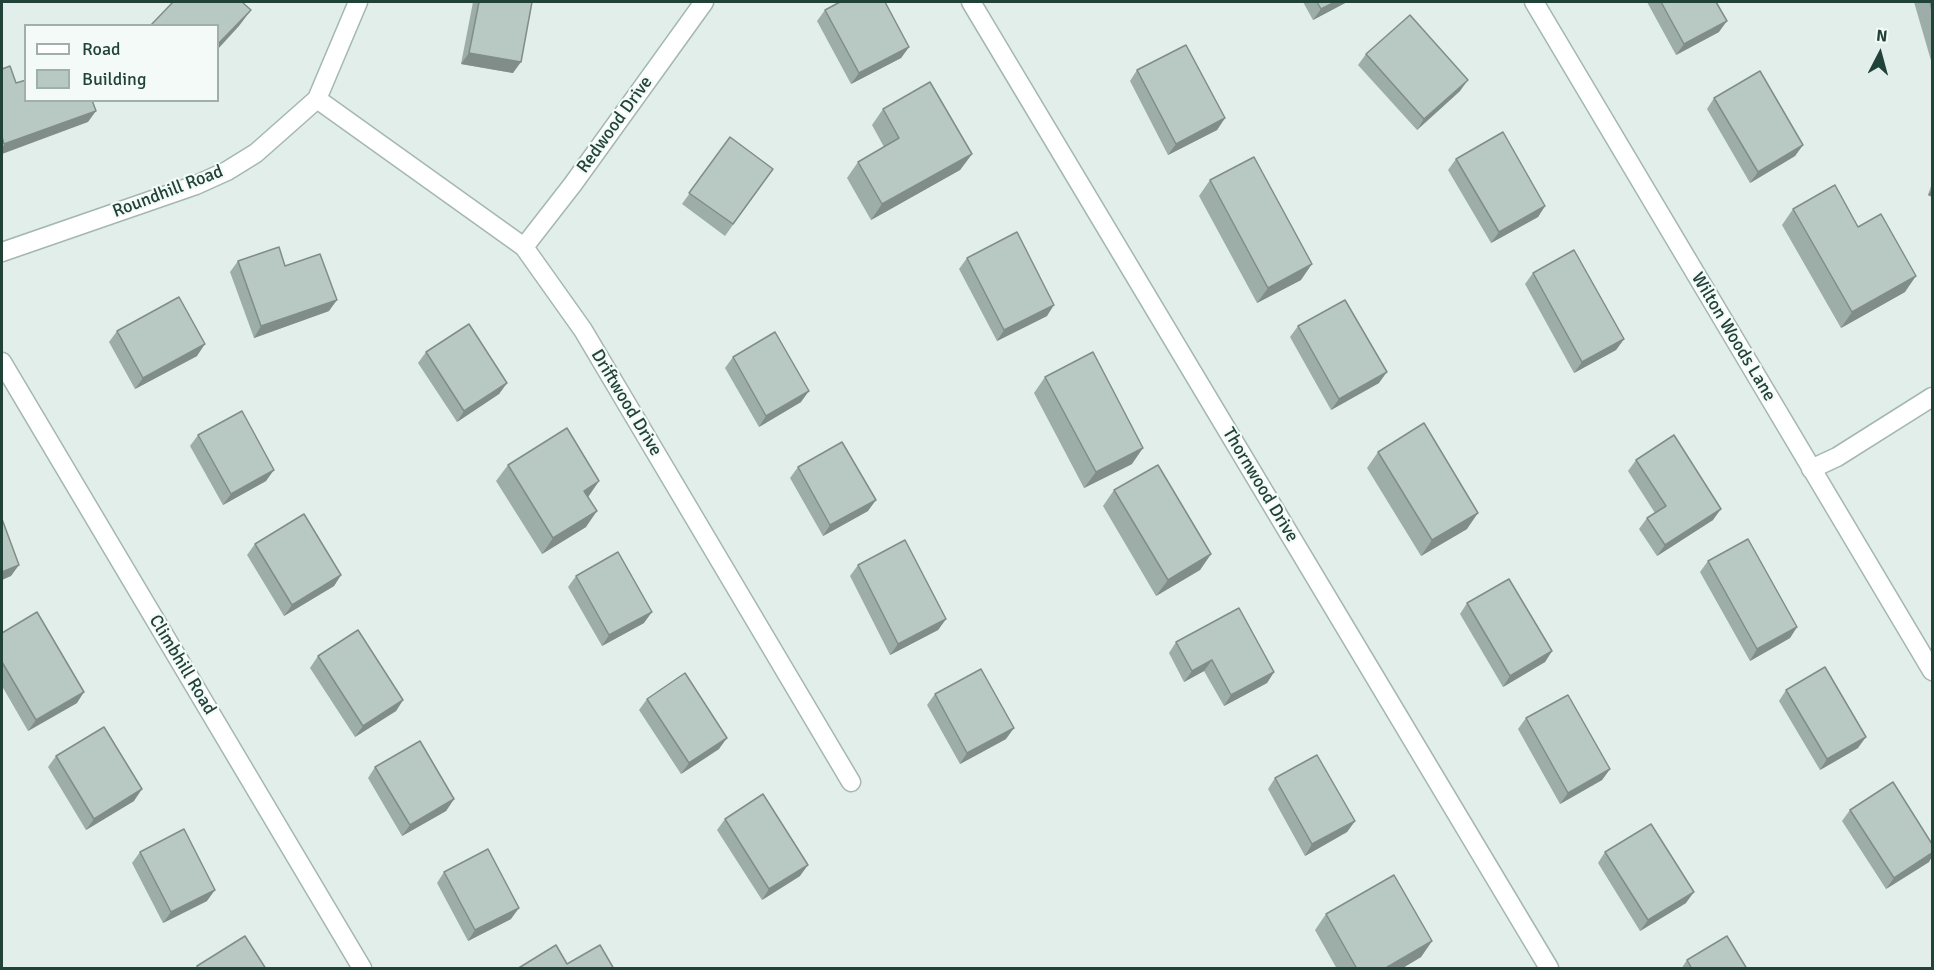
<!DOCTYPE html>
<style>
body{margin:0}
#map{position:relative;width:1934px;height:970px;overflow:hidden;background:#e2eee9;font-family:Signika,sans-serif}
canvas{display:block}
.frame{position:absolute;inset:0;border:3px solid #204239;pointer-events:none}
.legend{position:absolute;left:24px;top:24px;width:195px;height:78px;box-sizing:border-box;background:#f3faf7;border:2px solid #9fb0ab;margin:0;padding:8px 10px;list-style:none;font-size:18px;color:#204239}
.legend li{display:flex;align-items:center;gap:12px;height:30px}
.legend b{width:30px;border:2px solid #9fb0ab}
.north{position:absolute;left:1850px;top:24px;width:60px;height:60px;-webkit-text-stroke:4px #f3faf7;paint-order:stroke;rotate:6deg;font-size:16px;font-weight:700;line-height:24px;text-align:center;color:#204239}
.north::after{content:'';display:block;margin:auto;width:21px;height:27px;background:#204239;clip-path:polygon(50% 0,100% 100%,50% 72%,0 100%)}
</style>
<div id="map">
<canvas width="1934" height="970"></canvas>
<div class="frame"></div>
<ul class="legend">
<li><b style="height:8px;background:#fff"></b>Road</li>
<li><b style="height:16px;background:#b7c9c2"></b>Building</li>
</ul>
<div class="north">N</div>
</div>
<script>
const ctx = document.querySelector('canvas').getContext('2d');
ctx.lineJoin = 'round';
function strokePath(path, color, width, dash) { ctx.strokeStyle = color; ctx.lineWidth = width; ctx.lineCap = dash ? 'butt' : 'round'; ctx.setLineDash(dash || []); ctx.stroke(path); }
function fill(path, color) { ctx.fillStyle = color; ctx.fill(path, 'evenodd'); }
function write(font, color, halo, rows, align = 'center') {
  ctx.font = font + ' Signika,sans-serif'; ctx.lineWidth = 4.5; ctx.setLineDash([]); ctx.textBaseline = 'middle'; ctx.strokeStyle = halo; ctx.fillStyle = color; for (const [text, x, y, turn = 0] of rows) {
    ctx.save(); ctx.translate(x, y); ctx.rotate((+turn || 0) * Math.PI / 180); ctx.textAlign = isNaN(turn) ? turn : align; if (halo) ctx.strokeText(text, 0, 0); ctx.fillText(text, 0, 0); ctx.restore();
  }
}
const street = new Path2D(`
 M971,2L1549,968
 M1534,2L1932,671
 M317,99L524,247L583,330L851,782
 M524,247L573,184L704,2
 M2,252L196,185L227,171L256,153L317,99L358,2
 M2,362L362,968
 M1811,469L1837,457L1932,397`);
strokePath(street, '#a4b7b1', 21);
strokePath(street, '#fff', 18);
fill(new Path2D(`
 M473,2H532L513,73L461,64Z
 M1303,2H1347L1313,20Z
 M1647,2H1716L1719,32L1676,55Z
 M1914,2H1932V64Z
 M825,10L909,47L901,58L851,84L817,21Z
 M1366,54L1460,91L1417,130L1358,65Z
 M1137,70L1225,118L1217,130L1168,155L1130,81Z
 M1714,98L1803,145L1795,156L1750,183L1707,109Z
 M883,109L972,154L960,170L871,220L847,178L858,162L884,147L872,125Z
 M730,137L773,169L725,236L682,204Z
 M1456,159L1545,206L1538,217L1491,243L1448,170Z
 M1210,180L1301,280L1257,303L1199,196Z
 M1932,183V197L1928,195Z
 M1793,209L1858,227L1905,292L1841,328L1782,225Z
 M967,258L1047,316L997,341L959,269Z
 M238,261L285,266L329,311L254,338L230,272Z
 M1533,273L1624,339L1616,350L1574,373L1525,284Z
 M1298,326L1379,383L1331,410L1290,337Z
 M117,331L197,356L135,389L109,342Z
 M426,352L507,383L499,394L457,422L418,363Z
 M733,357L801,402L759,427L725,368Z
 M1045,377L1132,464L1084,488L1034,393Z
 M198,435L266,481L223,505L190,446Z
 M1378,452L1467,529L1421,556L1367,468Z
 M1636,460L1713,520L1657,556L1639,529L1647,518L1655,513L1628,471Z
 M508,465L599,481L588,497L586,527L542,554L496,481Z
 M798,467L868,511L823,536L790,478Z
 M1114,490L1211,554L1200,570L1156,596L1103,506Z
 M255,544L341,575L334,586L284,616L247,555Z
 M1708,561L1797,627L1790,638L1750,661L1700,572Z
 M858,565L946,619L938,630L890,655L850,576Z
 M576,576L644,623L602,646L568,587Z
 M1467,603L1552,651L1545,662L1503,687L1460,614Z
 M2,633L77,703L28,731L2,686Z
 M1176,642L1274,672L1267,683L1224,706L1204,671L1184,682L1169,653Z
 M318,656L403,700L396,711L355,737L310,668Z
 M1786,690L1858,748L1820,770L1779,701Z
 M935,694L1006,739L960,764L927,705Z
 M647,699L719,749L681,774L639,710Z
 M1526,718L1610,769L1602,780L1560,804L1518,729Z
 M56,756L134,801L86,830L48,767Z
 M375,767L454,799L446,811L402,836L368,778Z
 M1275,778L1355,821L1347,832L1305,856L1268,789Z
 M1850,810L1929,862L1886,889L1842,821Z
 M725,819L800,876L762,900L717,830Z
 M140,852L207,901L163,923L132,863Z
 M1605,852L1686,903L1640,931L1598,863Z
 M444,872L511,919L468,941L437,883Z
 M1326,914L1432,941L1421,957L1401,969H1337L1315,930Z
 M1687,960L1747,969H1681Z`), '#9dada7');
fill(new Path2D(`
 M1335,2H1347L1313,20L1321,9Z
 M251,10L239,26L218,49V44Z
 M1727,21L1719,32L1676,55L1684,44Z
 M909,47L901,58L851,84L859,73Z
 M469,53L521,62L513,73L461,64Z
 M1468,80L1460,91L1417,130L1424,119Z
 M96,111L88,122L2,154V148L4,144Z
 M1225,118L1217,130L1168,155L1176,144Z
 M1803,145L1795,156L1750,183L1758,172Z
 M972,154L960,170L871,220L882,204Z
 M1932,189V197L1928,195Z
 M1545,206L1538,217L1491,243L1499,232Z
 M1312,264L1301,280L1257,303L1268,288Z
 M1916,276L1905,292L1841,328L1852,312Z
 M337,300L329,311L254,338L261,326Z
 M1054,305L1047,316L997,341L1004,330Z
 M1624,339L1616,350L1574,373L1582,362Z
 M205,344L197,356L135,389L143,378Z
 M1387,372L1379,383L1331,410L1339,399Z
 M507,383L499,394L457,422L464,411Z
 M809,391L801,402L759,427L766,416Z
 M1143,448L1132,464L1084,488L1096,472Z
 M274,470L266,481L223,505L231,494Z
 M599,481L588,497L584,491Z
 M876,500L868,511L823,536L830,525Z
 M1721,509L1713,520L1657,556L1665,545Z
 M597,511L586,527L542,554L553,538Z
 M1478,513L1467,529L1421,556L1432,540Z
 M1211,554L1200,570L1156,596L1168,580Z
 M19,565L11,576L2,580V572Z
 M341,575L334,586L284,616L292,605Z
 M652,612L644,623L602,646L609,635Z
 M946,619L938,630L890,655L898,644Z
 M1797,627L1790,638L1750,661L1757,649Z
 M1552,651L1545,662L1503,687L1510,676Z
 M1212,660L1204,671L1184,682L1192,671Z
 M1274,672L1267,683L1224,706L1231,695Z
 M84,692L77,703L28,731L36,720Z
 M403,700L396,711L355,737L363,726Z
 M1014,728L1006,739L960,764L967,753Z
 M1866,737L1858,748L1820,770L1827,759Z
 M727,738L719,749L681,774L689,763Z
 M1610,769L1602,780L1560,804L1568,793Z
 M142,789L134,801L86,830L94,819Z
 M454,799L446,811L402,836L410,825Z
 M1355,821L1347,832L1305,856L1312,844Z
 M1932,853V857L1929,862L1886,889L1894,878Z
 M808,865L800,876L762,900L769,889Z
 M215,890L207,901L163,923L171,912Z
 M1694,892L1686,903L1640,931L1648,920Z
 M519,908L511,919L468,941L475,930Z
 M1432,941L1421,957L1401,969H1384Z`), '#808d88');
const building = new Path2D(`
 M173,2H242L251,10L218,44V26H150Z
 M479,2H532L521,62L469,53Z
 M840,2H885L909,47L859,73L825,10Z
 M1317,2H1335L1321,9Z
 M1661,2H1716L1727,21L1684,44Z
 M1930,2H1932V11Z
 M1410,15L1468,80L1424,119L1366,54Z
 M1186,45L1225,118L1176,144L1137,70Z
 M10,66L16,83L26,80V100H92L96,111L4,144L2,137V69Z
 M1760,71L1803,145L1758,172L1714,98Z
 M930,82L972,154L882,204L858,162L899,138L883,109Z
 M1503,132L1545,206L1499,232L1456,159Z
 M730,137L773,169L733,224L689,193Z
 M1254,157L1312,264L1268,288L1210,180Z
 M1835,185L1858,227L1881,214L1916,276L1852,312L1793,209Z
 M1017,232L1054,305L1004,330L967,258Z
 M279,247L285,266L320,254L337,300L261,326L238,261Z
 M1574,250L1624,339L1582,362L1533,273Z
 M179,297L205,344L143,378L117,331Z
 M1345,300L1387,372L1339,399L1298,326Z
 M469,324L507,383L464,411L426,352Z
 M775,332L809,391L766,416L733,357Z
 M1093,352L1143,448L1096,472L1045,377Z
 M242,411L274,470L231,494L198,435Z
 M1424,423L1478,513L1432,540L1378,452Z
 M567,428L599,481L584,491L597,511L553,538L508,465Z
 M1674,435L1721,509L1665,545L1647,518L1666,506L1636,460Z
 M842,442L876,500L830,525L798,467Z
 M1158,465L1211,554L1168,580L1114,490Z
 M304,514L341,575L292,605L255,544Z
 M2,519L19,565L2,572Z
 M1748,539L1797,627L1757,649L1708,561Z
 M905,540L946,619L898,644L858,565Z
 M618,552L652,612L609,635L576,576Z
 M1509,579L1552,651L1510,676L1467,603Z
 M1239,608L1274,672L1231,695L1212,660L1192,671L1176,642Z
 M37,612L84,692L36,720L2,662V633Z
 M358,630L403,700L363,726L318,656Z
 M1825,667L1866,737L1827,759L1786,690Z
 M981,669L1014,728L967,753L935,694Z
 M685,673L727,738L689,763L647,699Z
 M1568,695L1610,769L1568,793L1526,718Z
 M104,727L142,789L94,819L56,756Z
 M420,741L454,799L410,825L375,767Z
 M1317,755L1355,821L1312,844L1275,778Z
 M1893,782L1932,844V853L1894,878L1850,810Z
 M763,794L808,865L769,889L725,819Z
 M1651,824L1694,892L1648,920L1605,852Z
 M184,829L215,890L171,912L140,852Z
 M488,849L519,908L475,930L444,872Z
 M1394,875L1432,941L1384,969H1357L1326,914Z
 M245,936L266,969H198L197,966Z
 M1727,936L1747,969H1692L1687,960Z
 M556,945L567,964L600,945L614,969H517Z`);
fill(building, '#b7c9c2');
strokePath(building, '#808d88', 1.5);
write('18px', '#204239', '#f3faf7', [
 ["Redwood Drive",615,125,-54],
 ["Roundhill Road",168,192,-21],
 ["Wilton Woods Lane",1733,337,59],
 ["Driftwood Drive",626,403,59],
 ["Thornwood Drive",1260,485,59],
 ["Climbhill Road",182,665,59]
]);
</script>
